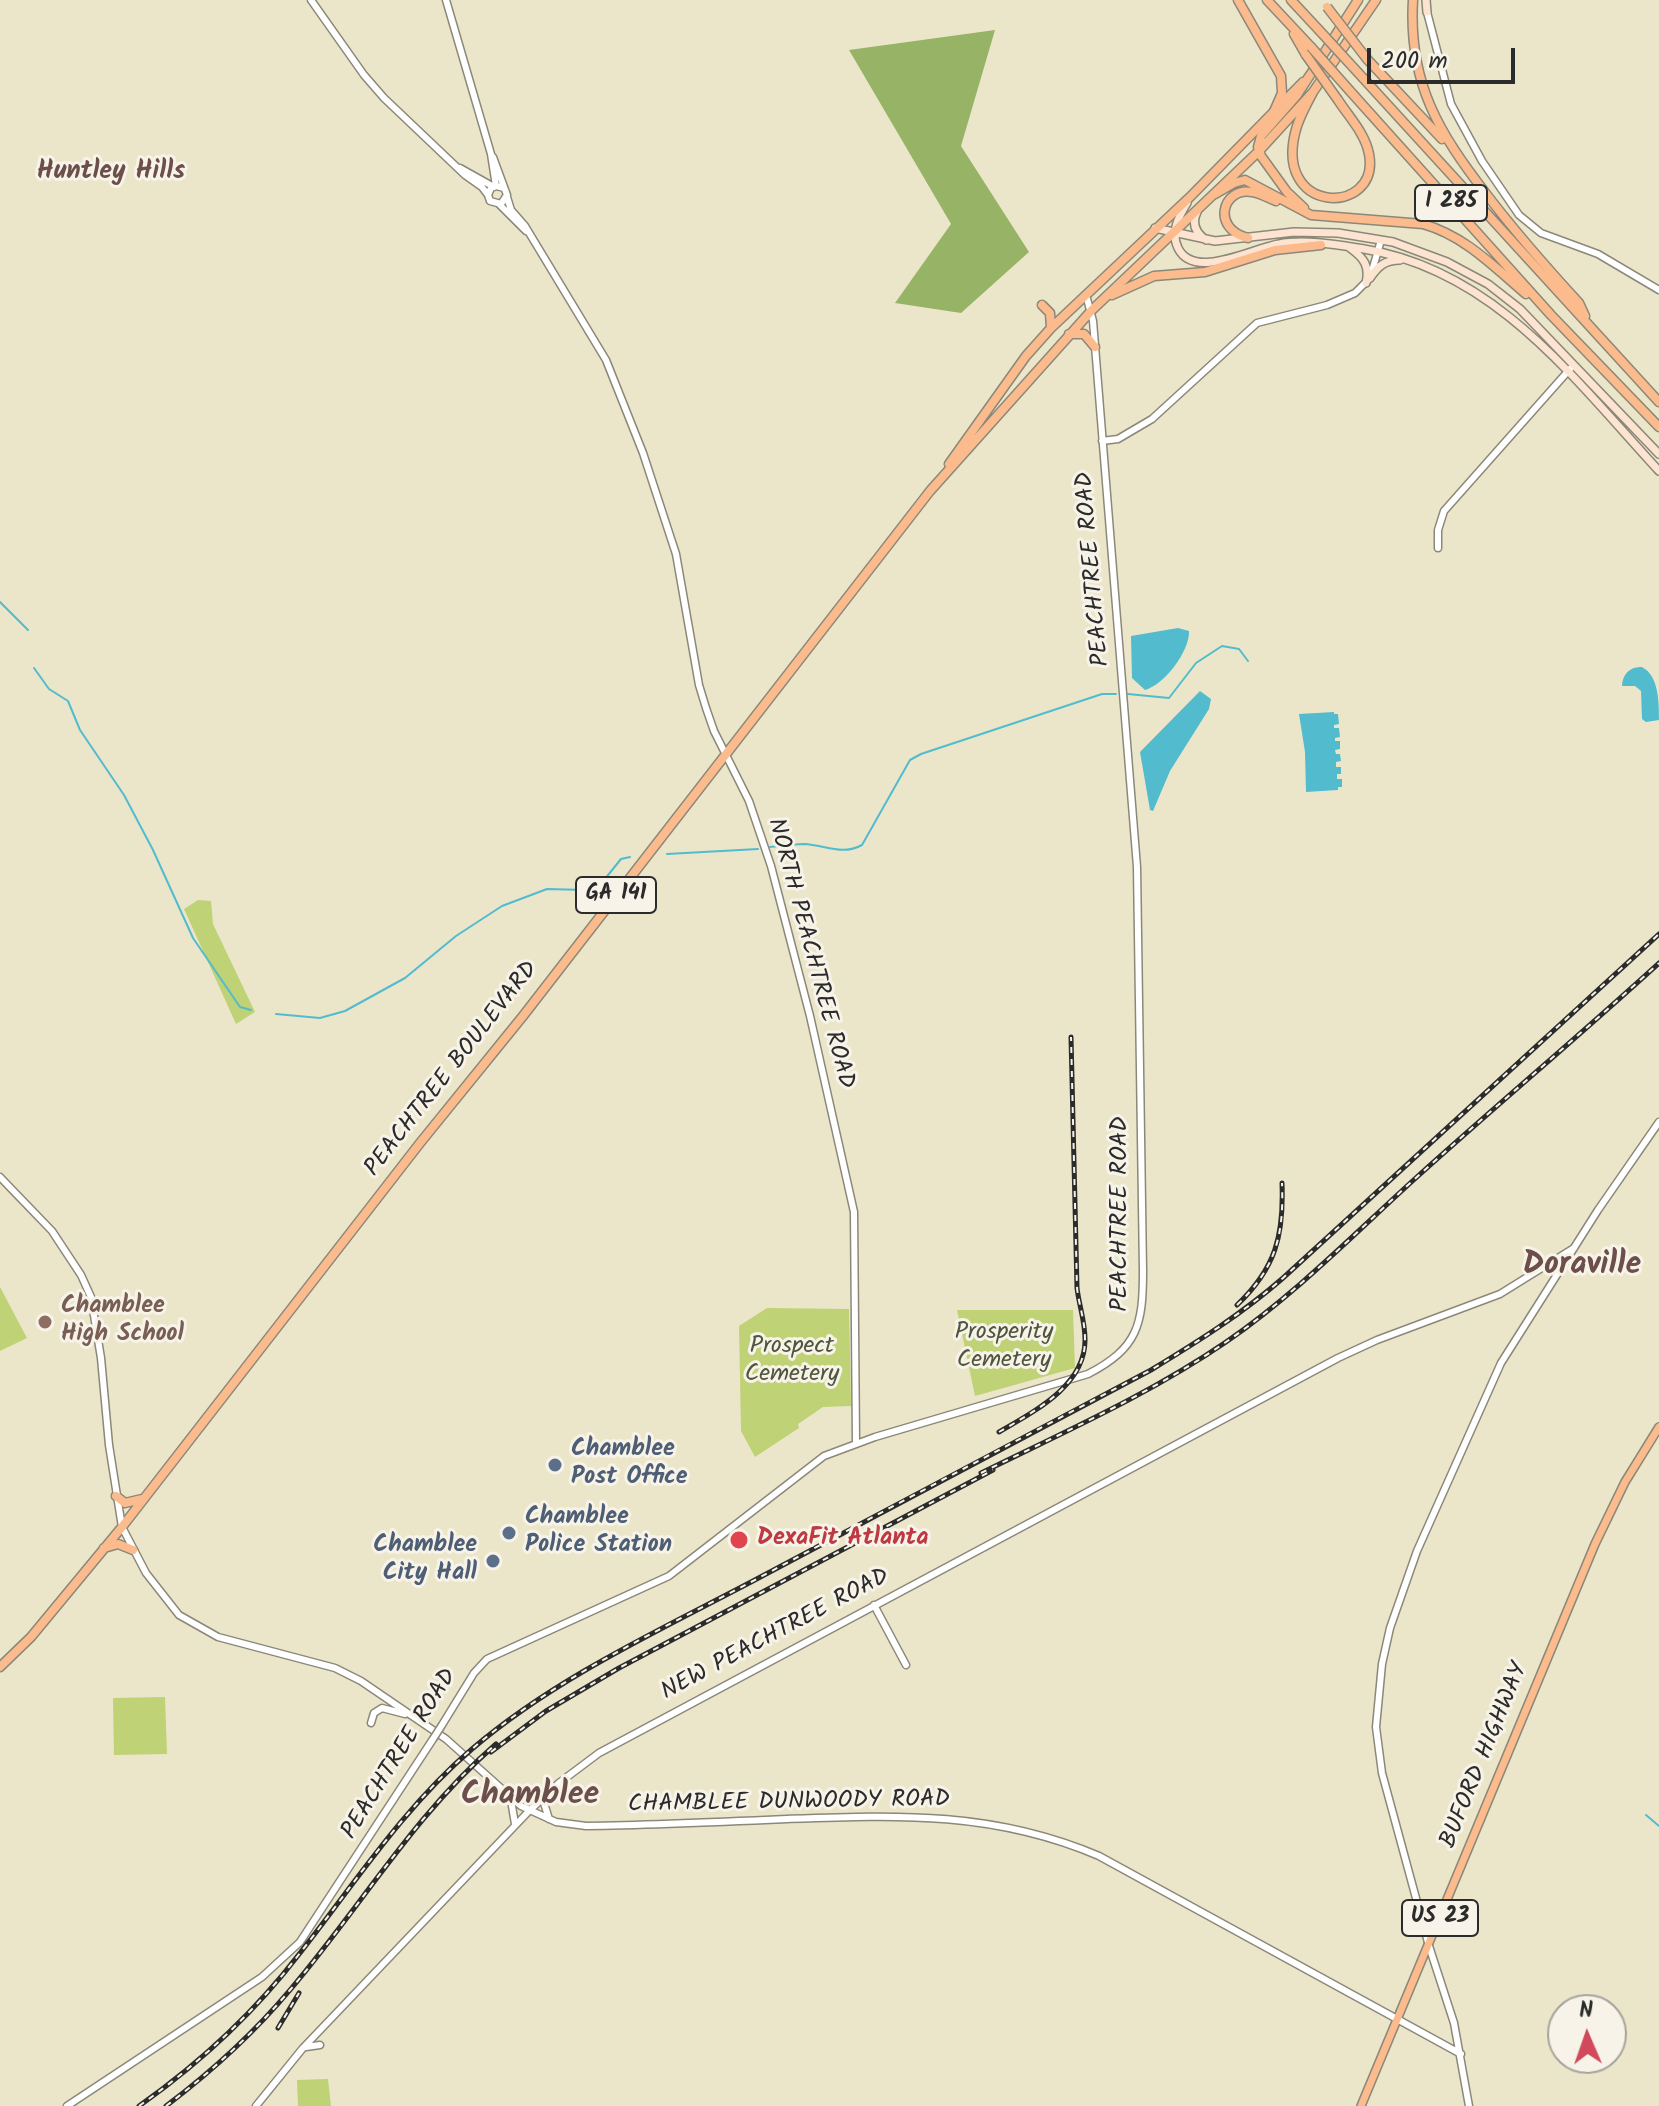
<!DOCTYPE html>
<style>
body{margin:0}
#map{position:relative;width:1659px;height:2106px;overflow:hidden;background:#ebe6ca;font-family:Kalam,sans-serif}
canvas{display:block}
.north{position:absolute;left:1547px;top:1994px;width:80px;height:80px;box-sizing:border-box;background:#f7f3e8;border:2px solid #a5a39c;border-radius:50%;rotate:358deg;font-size:22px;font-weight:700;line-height:32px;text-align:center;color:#2b2b2b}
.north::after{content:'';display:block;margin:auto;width:28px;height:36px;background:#d1495b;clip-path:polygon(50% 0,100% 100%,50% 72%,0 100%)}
.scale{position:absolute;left:1367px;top:48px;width:148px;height:36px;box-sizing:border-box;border:4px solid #2b2b2b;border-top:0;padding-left:10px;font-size:24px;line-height:28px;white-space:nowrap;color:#2b2b2b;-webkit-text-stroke:6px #f7f3e8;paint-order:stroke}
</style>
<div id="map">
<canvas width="1659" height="2106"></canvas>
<div class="north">N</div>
<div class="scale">200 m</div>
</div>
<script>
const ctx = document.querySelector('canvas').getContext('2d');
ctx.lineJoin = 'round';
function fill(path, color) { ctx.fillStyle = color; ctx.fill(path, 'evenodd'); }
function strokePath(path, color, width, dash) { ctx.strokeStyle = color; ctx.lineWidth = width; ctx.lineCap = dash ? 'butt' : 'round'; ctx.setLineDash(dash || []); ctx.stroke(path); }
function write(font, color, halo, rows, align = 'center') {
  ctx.font = font + ' Kalam,sans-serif'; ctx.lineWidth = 6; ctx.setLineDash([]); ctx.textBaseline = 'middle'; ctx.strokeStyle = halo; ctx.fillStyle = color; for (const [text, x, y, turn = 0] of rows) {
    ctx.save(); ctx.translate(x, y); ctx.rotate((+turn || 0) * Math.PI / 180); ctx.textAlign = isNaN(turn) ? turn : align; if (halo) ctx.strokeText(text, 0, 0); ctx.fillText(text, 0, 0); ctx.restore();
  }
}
fill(new Path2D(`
 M198,900L211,901L213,924L255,1012L236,1024L184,909Z
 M0,1287L27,1338L0,1351Z
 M767,1308L849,1309L851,1406L823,1407L798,1424L799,1428L755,1457L741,1431L739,1326Z
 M957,1310H1073L1075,1368L975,1396Z
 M165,1697L167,1754L114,1755L113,1698Z
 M328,2079L331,2106H298L297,2080Z`), '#bfd275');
fill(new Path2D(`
 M995,30L961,146L1029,252L961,313L895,303L951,224L849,50Z`), '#97b466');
fill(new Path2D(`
 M1178,628L1189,631C1190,651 1164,685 1145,690L1132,678L1131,636Z
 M1642,667C1659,676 1659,702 1659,720L1646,722L1642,719L1641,691L1635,686H1622C1622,675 1630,666 1642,667Z
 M1200,691L1211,699L1209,709L1170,771L1153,811L1150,810L1140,752Z
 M1334,712V714H1338L1339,724L1334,725V728H1339L1340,737L1335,738V741H1340V749L1335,750L1336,754H1340L1341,761L1336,762V767H1341V774H1337V779H1342V787H1338V790L1306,792L1305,752L1299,714Z`), '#52bbce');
strokePath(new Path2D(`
 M0,602L28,630
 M34,668L49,689L68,701L80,730L124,795L153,850L193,938L240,1007L251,1010
 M1128,694L1169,698L1196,663L1222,646L1239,649L1248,661
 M770,847C781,846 792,844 804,844C825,845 842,856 862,845L910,760L921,754L1102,694H1116
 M667,854L758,849
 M276,1014L320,1018L345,1011L405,978L456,936L502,906L547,889L586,890L600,885L621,859L630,857
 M1646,1815L1659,1826`), '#52bbce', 2);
const tertiary = new Path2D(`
 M311,0L364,75L384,98L465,175L482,187L488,195
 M446,0L491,154L496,186
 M1427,12L1451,104L1482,161L1519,215L1541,233L1598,254L1659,290
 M493,157L507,195L501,204L490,201L488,195L491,188L496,186L504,188
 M460,168L494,187
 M507,197L511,210L525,226L606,360L643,453L676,554L699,685L706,708L714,731L749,801L771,866L810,1016L854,1212L856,1443
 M499,204L526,231
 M1102,441L1118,439L1152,419L1257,323L1327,305L1355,293L1370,278L1381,240
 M1438,548V530L1444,511L1570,369
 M0,1177L52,1231L81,1275L91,1297L101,1358L109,1445L122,1527L146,1573L179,1615L218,1637L335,1668L361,1681L446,1739L521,1806L556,1822L586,1826C653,1825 720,1822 787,1819C898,1815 994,1811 1099,1856L1461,2054
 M874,1605L906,1665
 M371,1723L374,1713L382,1708L405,1714
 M442,1725L474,1673L487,1659L669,1576L824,1456L875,1437L1088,1374C1138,1348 1143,1325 1143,1271L1137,867L1093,321L1086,295
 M545,1796L544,1803L549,1819
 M511,1800L515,1824
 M306,2047L320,2045
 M67,2106L262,1977L300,1942L433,1739
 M256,2106L303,2048L529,1811L559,1783L599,1753L1338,1358L1377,1340L1500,1294L1574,1248
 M1469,2106L1454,2023L1429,1946L1382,1773L1376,1727L1382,1664L1390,1628L1417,1551L1501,1363L1598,1210L1659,1122`);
const secondary = new Path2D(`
 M1426,0L1427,12
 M1187,203C1179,216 1170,232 1178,248C1194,281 1253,248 1279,244C1305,239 1338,245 1364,249C1495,270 1575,380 1659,471
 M1197,212C1191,224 1196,233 1206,240
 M1155,228L1215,241L1294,232L1338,233L1393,242L1447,262L1488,284L1520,309L1659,454
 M1350,248C1364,258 1370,266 1366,283
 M1370,278C1378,266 1385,260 1400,260`);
const primary = new Path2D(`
 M1361,2106L1595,1544L1625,1482L1659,1427`);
const trunk = new Path2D(`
 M1312,72L1358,0
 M1112,295L1154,276L1205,272L1275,250L1321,245
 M1042,305L1050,313L1051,328
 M1069,334H1084L1095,347
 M949,464L1026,356L1051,328L1190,197L1303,82
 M116,1496L125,1503L142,1499
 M104,1548L118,1544L133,1550
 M0,1667L31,1637L122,1527L420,1143L523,1016L930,491L1092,310L1259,151`);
const motorway = new Path2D(`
 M1238,0L1281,76L1282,93L1272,116
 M1267,0L1311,47
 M1291,0L1318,29
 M1413,0C1408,83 1439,133 1487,195C1516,233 1547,268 1579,303L1585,316
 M1294,34L1306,55
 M1367,59L1442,139
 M1363,78L1659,402
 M1350,91L1551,315L1659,427
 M1313,92C1307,103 1301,114 1297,126C1269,216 1381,217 1369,154C1365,133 1349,117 1338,100
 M1259,151L1313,92L1376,0
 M1215,194L1234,183L1245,180L1311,215L1423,224C1465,236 1493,266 1526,294
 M1304,208L1287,192L1261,156L1258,147L1261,136L1297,95L1310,75
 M1248,238C1211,229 1222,187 1252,192C1260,193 1268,198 1276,201`);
strokePath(tertiary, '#8b887a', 9);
strokePath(secondary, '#8b887a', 10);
strokePath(primary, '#8b887a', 10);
strokePath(trunk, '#8b887a', 11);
strokePath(motorway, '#8b887a', 11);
strokePath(tertiary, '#fff', 6);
strokePath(secondary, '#fde4d1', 7);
strokePath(primary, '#fbbb8d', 7);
strokePath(trunk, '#fbbb8d', 8);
strokePath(motorway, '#fbbb8d', 8);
const rail = new Path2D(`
 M1237,1305C1276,1268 1284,1235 1282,1183
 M999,1432C1035,1411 1086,1385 1085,1339C1085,1321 1079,1305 1077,1288L1071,1037
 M981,1473C1064,1432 1150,1394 1226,1342C1296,1294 1356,1232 1418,1176C1498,1104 1580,1035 1659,963
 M491,1752L546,1711L619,1668L993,1470
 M278,2028L299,1993
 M139,2106C200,2063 255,2012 300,1953C355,1883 404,1807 472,1749C554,1679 656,1632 751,1582C884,1511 1017,1440 1151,1370C1197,1342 1242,1314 1283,1278L1659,934
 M166,2106C211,2072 253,2034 290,1990C360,1908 414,1815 496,1744`);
strokePath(rail, '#2b2b2b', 5);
strokePath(rail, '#f7f3e8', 2, [6]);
const tertiaryBridge = new Path2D(`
 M433,1739L442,1725`);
const motorwayBridge = new Path2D(`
 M1327,7L1367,59
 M1318,29L1363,78
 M1311,47L1350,91
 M1306,55L1338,100`);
strokePath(tertiaryBridge, '#8b887a', 9, []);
strokePath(motorwayBridge, '#8b887a', 11, []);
strokePath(tertiaryBridge, '#fff', 6);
strokePath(motorwayBridge, '#fbbb8d', 8);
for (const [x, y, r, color] of [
 [45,1322,8,"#8d6e63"],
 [555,1465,8,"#5c6f8a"],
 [509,1533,8,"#5c6f8a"],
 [739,1540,10,"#e0444e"],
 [493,1561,8,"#5c6f8a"]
]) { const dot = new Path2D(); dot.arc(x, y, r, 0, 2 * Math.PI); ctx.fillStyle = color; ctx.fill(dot); strokePath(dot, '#f7f3e8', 3); }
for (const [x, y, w] of [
 [1451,203,72],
 [616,895,80],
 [1440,1918,76]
]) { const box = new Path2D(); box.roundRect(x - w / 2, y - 18, w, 36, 6); ctx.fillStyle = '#f7f3e8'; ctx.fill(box); strokePath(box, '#2b2b2b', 2); }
write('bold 22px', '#2b2b2b', null, [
 ["I 285",1451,203],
 ["GA 141",616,895],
 ["US 23",1440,1918]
]);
write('24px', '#2b2b2b', '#f7f3e8', [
 ["PEACHTREE ROAD",1095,569,-95],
 ["NORTH PEACHTREE ROAD",809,954,75],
 ["PEACHTREE BOULEVARD",453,1070,-52],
 ["PEACHTREE ROAD",1122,1214,-90],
 ["NEW PEACHTREE ROAD",776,1636,-28],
 ["PEACHTREE ROAD",401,1755,-58],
 ["BUFORD HIGHWAY",1486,1756,-68],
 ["CHAMBLEE DUNWOODY ROAD",789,1804,-1]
]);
write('bold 24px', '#785e54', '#f7f3e8', [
 ["Chamblee",61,1308],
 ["High School",61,1336]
], 'left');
write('24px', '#50553e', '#f7f3e8', [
 ["Prosperity",1004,1334],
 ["Cemetery",1004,1362],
 ["Prospect",792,1348],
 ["Cemetery",792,1376]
]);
write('bold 24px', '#4e5e75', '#f7f3e8', [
 ["Chamblee",571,1451],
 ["Post Office",571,1479],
 ["Chamblee",525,1519],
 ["Police Station",525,1547],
 ["Chamblee",477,1547,"right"],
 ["City Hall",477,1575,"right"]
], 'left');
write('bold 24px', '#be3a42', '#f7f3e8', [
 ["DexaFit Atlanta",757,1540]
], 'left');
write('bold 26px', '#6c4f4a', '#f7f3e8', [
 ["Huntley Hills",111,174]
]);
write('bold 32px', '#6c4f4a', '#f7f3e8', [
 ["Doraville",1582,1268],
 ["Chamblee",530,1798]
]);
</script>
